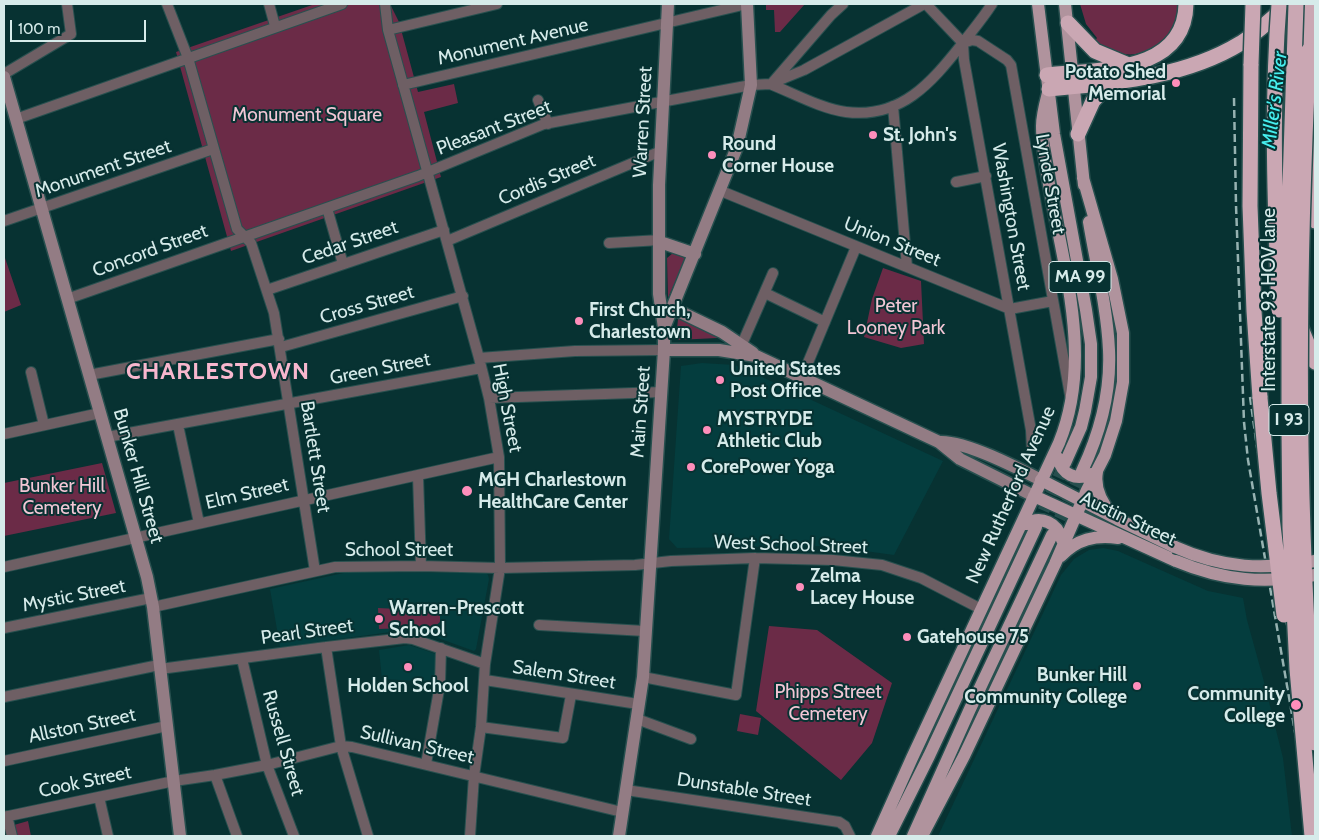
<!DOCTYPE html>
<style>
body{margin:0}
#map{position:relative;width:1319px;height:840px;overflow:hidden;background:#073232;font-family:Cabin,sans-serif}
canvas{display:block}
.frame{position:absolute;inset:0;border:5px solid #d6ebea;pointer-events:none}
.scale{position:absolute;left:10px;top:20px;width:136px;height:22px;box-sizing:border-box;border:2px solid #d6ebea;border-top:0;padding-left:6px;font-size:15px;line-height:18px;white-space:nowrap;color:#d6ebea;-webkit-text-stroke:4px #073232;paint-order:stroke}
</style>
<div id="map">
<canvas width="1319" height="840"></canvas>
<div class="frame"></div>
<div class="scale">100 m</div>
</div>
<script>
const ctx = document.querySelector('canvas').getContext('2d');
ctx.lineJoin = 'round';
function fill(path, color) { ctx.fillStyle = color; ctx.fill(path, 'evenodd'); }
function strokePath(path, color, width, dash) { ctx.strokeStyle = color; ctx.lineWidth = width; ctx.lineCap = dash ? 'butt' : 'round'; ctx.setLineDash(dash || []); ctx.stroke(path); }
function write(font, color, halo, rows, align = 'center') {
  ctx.font = font + ' Cabin,sans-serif'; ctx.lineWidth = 4; ctx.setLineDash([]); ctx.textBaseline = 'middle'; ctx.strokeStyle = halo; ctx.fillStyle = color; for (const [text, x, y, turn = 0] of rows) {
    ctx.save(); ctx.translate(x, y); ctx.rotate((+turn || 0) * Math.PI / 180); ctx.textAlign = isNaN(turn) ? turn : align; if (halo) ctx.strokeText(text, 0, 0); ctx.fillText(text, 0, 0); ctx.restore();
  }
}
fill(new Path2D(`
 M702,363L735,365L747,370L943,461L894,555L828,546L677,548L669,539L681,366Z
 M1103,548L1118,551L1208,591L1243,598L1247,620L1263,678L1283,758L1292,836H938L1061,575L1074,559L1089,550Z
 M348,572L486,573L488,575L489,579L476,649L474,651L413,629L280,647L270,589Z
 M409,645L436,654L435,682L382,679L379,650Z`), '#043d3e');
fill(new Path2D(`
 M315,4H390L399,22L418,92L454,84L458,103L424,112L441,177L231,251L176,52Z
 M766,4H805L780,32H775L774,10H766Z
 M1080,4H1179C1177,11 1177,20 1174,26C1170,33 1164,39 1158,44C1137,61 1115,55 1094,42L1097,38L1086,24Z
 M673,253L683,256L685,260L668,298L667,258Z
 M4,255L21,305L4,312Z
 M883,268L921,281L924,344L901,348L864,337L872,299Z
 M681,318L718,336V338L676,340L678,319Z
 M102,463L116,513L4,536V483Z
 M378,608L440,611V622L434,627L379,629Z
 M769,626L817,630L892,683L872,743L841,780L756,711Z
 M740,714L761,718L758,735L737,731Z
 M28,821L31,836H17L14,825Z`), '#6b2b47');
strokePath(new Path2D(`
 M1036,527L1065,463
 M1052,535L1082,471`), '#264e4e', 12, [12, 6]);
const street = new Path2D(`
 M167,4L188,58L237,229L251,243L274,313L315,571
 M269,4L275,26
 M385,4L388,30L479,358L489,398L499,457L500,568L485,664L481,727L474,776L470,836
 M926,4L963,43L964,60L1031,430L1032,450
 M388,30L497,4
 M963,43L972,40L978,41L1007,60L1011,65L1070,395
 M4,74L71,34L67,4
 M773,82L831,15L843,4
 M770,84C793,93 822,109 846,112C901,119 931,83 962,44C972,31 983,18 992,4
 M403,85L747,4
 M538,100L548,124
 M893,106L907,267
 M16,119L342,4
 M956,182L986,176
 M721,191L1010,309L1053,301
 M327,208L343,264
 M4,221L213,149
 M447,241L661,151
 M609,243L660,240
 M267,290L444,230
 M765,293L825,322
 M67,299L418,176L544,124L751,85L770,84L804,70L924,4
 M281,347L463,296
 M739,351L773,273
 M479,358L575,351L664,350
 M31,372L44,425
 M89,375L279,339
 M802,377L856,247
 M489,398L662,392
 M178,425L199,523
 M4,434L100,413
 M107,437L481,368
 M418,476L421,566
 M4,567L499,457
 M153,607L335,567L421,566L500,568L635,565L671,561L755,558L833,560L882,565L921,578L981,609
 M539,625L645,631
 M4,628L151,598
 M326,647L341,746L368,836
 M242,659L267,765L294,836
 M160,669L326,647L405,638L413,639L485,664
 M643,677L736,695L755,558
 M485,680L638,704
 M4,697L159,665
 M637,719L691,739
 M481,727L563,738L571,695
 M4,761L167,726
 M426,764L440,684L441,648
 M215,775L237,836
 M626,790L839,822L845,826L850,836
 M99,797L108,836
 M7,816L12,836
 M4,817L174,781L215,775L267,765L341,746L352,747L622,812`);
const secondary = new Path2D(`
 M4,77L147,577L153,607L180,836
 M660,242L695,254
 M672,308L722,332L753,353
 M664,328L659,294V185L668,4
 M664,350H719L756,356L939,442L960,459L1034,496
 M939,442C964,440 1018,468 1041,480
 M619,836L643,677L664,350V328L737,147L751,85L747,4`);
const primary = new Path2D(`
 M1038,4L1054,134L1086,310L1091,344V377L1085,411L1081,427L1065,463
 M1065,4L1084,185
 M1058,458C1062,475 1076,481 1091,474
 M1082,471C1100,433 1111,393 1109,350C1107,307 1096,264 1089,222
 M1097,472C1094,488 1101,502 1112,515
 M1041,480L1117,519L1175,547
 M1034,496L1176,561
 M1026,524C1041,515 1058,523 1062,540
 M1061,556C1077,539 1095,535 1118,538
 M877,836L912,758L1059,443C1092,363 1066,276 1051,195C1047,173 1042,149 1042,126C1042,114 1046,101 1049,89
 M889,836L929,756L1036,527
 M913,836L970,709L1052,535
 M922,836L964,756L1055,564L1087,490L1105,455L1116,421L1123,382V333L1112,279L1083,178`);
const highway = new Path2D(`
 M1068,23L1095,51L1126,64
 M1309,62L1311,4
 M1251,64L1250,206L1254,311L1260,398
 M1047,75C1097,69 1185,74 1186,4
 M1049,89C1113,83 1184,78 1241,43C1258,32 1273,18 1288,4
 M1078,134L1093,101L1109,83
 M1311,140L1315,221
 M1301,328L1315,362`);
strokePath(street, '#28504f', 12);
strokePath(secondary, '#28504f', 15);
strokePath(primary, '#28504f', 15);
strokePath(highway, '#28504f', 18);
strokePath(street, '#6e5f64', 10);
strokePath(secondary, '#937c84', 12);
strokePath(primary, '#b0939d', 12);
strokePath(highway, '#caa7b3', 15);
strokePath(new Path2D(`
 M1234,98L1236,205L1244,422L1248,460L1313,836
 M1250,397L1258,454L1315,789`), '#96b2b1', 2.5, [8, 4]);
const primaryBridge = new Path2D(`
 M1175,547C1224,569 1264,570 1315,561
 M1176,561C1224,581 1265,584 1315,575`);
const highwayBridge = new Path2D(`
 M1279,4C1271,106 1275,208 1279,310
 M1296,4L1289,215V430L1290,528L1297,669L1312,836
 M1309,50C1297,280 1296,513 1315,743
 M1251,64L1253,4
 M1260,398L1269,493L1284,615`);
strokePath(primaryBridge, '#28504f', 15, []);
strokePath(highwayBridge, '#28504f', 18, []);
strokePath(primaryBridge, '#b0939d', 12);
strokePath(highwayBridge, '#caa7b3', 15);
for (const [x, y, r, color] of [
 [1176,83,5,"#fe8ebb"],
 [873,135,5,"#fe8ebb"],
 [712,155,5,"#fe8ebb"],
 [579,321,5,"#fe8ebb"],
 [720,380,5,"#fe8ebb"],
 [707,430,5,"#fe8ebb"],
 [691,467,5,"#fe8ebb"],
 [467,491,6,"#fe8ebb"],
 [800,587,5,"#fe8ebb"],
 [379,619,5,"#fe8ebb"],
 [907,637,5,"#fe8ebb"],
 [408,667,5,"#fe8ebb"],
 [1137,686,5,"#fe8ebb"],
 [1296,705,6,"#fe8ebb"]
]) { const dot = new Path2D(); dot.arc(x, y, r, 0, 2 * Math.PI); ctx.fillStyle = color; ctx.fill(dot); strokePath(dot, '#073232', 2); }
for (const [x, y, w] of [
 [1080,277,62],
 [1289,420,40]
]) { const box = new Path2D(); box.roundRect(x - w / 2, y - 15.5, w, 31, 4); ctx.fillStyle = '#073232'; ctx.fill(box); strokePath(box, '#d6ebea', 1); }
write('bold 18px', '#d6ebea', null, [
 ["MA 99",1080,277],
 ["I 93",1289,420]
]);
write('19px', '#d6ebea', '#073232', [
 ["Monument Avenue",513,42,-13],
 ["Warren Street",643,122,-87],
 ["Pleasant Street",494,128,-21],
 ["Monument Street",103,169,-19],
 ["Cordis Street",547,180,-23],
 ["Lynde Street",1050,184,80],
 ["Washington Street",1011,217,80],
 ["Union Street",892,242,22],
 ["Cedar Street",350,243,-19],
 ["Concord Street",150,251,-20],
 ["Interstate 93 HOV lane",1269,300,-90],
 ["Cross Street",367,305,-16],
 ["Green Street",380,369,-11],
 ["High Street",507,408,79],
 ["Main Street",641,412,-86],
 ["Bartlett Street",315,457,81],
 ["Bunker Hill Street",138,476,74],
 ["Elm Street",247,494,-13],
 ["New Rutherford Avenue",1011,495,-66],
 ["Austin Street",1128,519,25],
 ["West School Street",791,545,2],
 ["School Street",399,550],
 ["Mystic Street",74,596,-11],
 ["Pearl Street",307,632,-8],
 ["Salem Street",564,675,9],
 ["Allston Street",82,726,-12],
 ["Russell Street",283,743,74],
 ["Sullivan Street",417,745,13],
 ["Cook Street",85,782,-12],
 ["Dunstable Street",744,790,9]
]);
write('bold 19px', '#d6ebea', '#073232', [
 ["Potato Shed",1166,72,"right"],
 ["Memorial",1166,94,"right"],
 ["St. John's",883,135],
 ["Round",722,144],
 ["Corner House",722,166],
 ["First Church,",589,310],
 ["Charlestown",589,332],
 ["United States",730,369],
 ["Post Office",730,391],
 ["MYSTRYDE",717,419],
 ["Athletic Club",717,441],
 ["CorePower Yoga",701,467],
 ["MGH Charlestown",478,480],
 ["HealthCare Center",478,502],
 ["Zelma",810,576],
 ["Lacey House",810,598],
 ["Warren-Prescott",389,608],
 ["School",389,630],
 ["Gatehouse 75",917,637],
 ["Bunker Hill",1127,675,"right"],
 ["Community College",1127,697,"right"],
 ["Holden School",408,686,"center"],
 ["Community",1285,694,"right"],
 ["College",1285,716,"right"]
], 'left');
write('19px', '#f2c6d5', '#073232', [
 ["Monument Square",307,115],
 ["Peter",896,306],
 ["Looney Park",896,328],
 ["Bunker Hill",62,486],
 ["Cemetery",62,508],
 ["Phipps Street",828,692],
 ["Cemetery",828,714]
]);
write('italic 20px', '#46efef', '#073232', [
 ["Miller's River",1275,100,-83]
]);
ctx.letterSpacing = '1px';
write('bold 24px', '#f8b7ce', '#073232', [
 ["CHARLESTOWN",218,372]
]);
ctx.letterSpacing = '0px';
</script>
